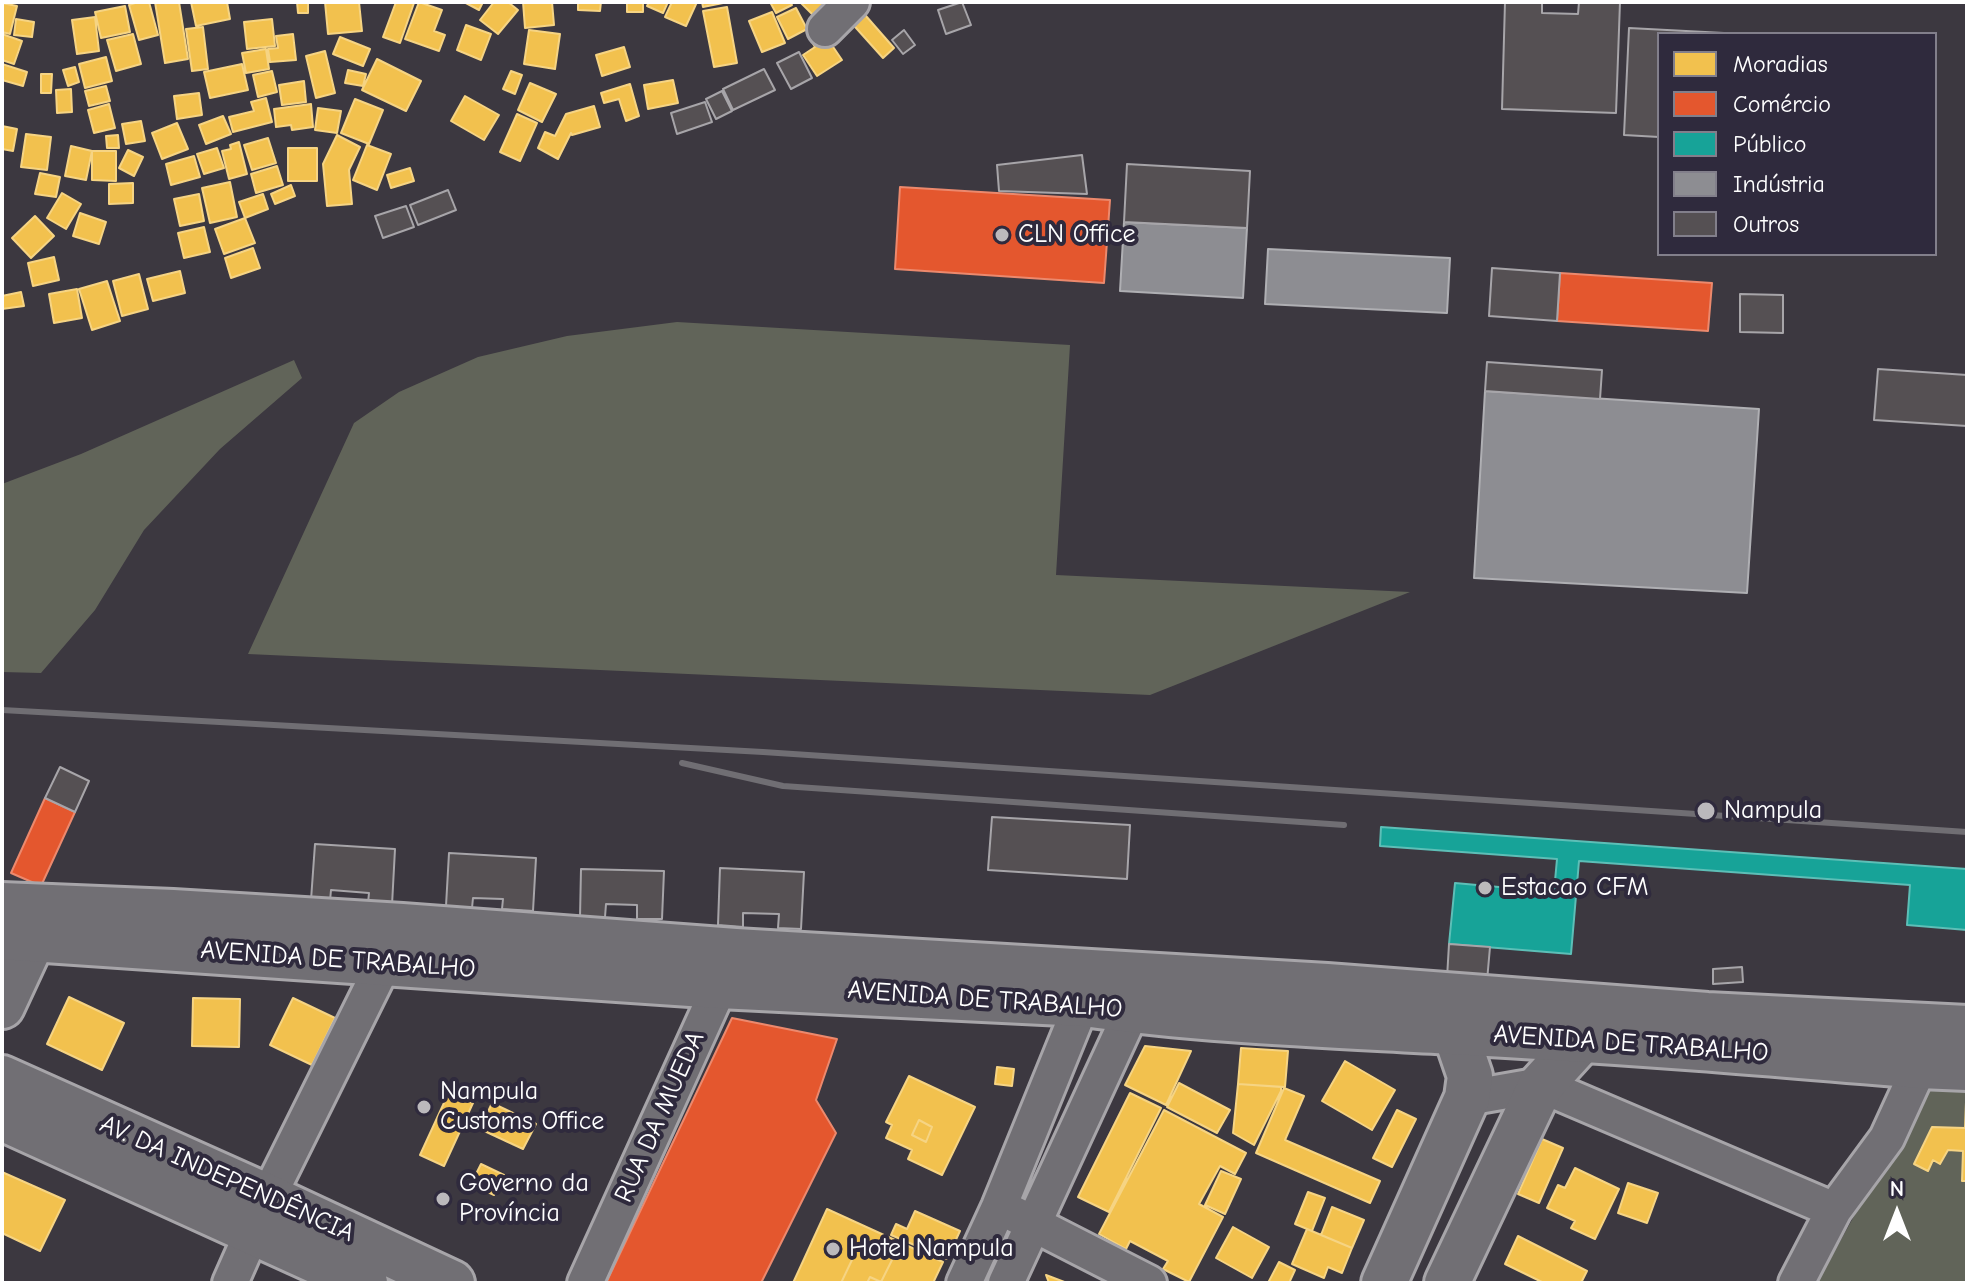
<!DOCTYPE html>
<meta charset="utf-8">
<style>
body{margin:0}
#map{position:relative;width:1969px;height:1285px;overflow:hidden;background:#3c3840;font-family:"Comic Neue",sans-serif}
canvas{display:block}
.frame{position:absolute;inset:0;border:4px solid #fff;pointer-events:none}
.legend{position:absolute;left:1657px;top:32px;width:280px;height:224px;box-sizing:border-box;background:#2f2a3d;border:2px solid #827f8b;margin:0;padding:10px 14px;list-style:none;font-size:24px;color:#fff}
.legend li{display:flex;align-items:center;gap:16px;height:40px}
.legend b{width:40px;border:2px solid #827f8b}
.north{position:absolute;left:1857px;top:1173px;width:80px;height:80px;-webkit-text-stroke:6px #2f2a3d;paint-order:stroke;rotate:0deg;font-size:22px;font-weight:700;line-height:32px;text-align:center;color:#fff}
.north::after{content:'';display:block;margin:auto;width:28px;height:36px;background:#fff;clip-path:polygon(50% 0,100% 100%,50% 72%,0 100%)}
</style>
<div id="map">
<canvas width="1969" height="1285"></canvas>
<div class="frame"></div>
<ul class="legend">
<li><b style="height:22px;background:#f2c14e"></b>Moradias</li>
<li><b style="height:22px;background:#e4572e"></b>Comércio</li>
<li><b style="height:22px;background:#17a398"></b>Público</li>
<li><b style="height:22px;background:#8d8d92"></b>Indústria</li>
<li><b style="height:22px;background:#555053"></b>Outros</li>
</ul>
<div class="north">N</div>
</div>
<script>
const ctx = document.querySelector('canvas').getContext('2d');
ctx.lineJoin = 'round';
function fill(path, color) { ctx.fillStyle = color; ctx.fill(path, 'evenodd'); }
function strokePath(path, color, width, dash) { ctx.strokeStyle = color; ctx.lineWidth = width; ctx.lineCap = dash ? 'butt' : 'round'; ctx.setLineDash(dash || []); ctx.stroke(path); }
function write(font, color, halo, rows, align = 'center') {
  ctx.font = font + ' "Comic Neue",sans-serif'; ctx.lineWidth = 8; ctx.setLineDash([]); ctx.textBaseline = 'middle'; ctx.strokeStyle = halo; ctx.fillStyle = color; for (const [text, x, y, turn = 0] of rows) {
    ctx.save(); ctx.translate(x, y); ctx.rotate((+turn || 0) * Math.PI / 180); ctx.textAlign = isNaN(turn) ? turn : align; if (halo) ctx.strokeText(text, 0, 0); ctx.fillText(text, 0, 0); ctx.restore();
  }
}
fill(new Path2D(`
 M677,322L1070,345L1056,575L1410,592L1150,695L248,654L354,423L399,392L478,357L567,336Z
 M294,360L302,378L220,449L144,530L95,610L41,673L2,672V484L81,454Z
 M1925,1088L1967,1089V1283H1817Z`), '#616459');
const homes = new Path2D(`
 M138,2H149L158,35L139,40L129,5Z
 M155,2H179L188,59L165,63Z
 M191,2H227L230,19L196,26Z
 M297,2H308V13H298Z
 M325,2H359L362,31L328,34Z
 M396,2L414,3L400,43L383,37Z
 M419,2L442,10L434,31L445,35L439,51L405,39Z
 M464,2H483L479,10Z
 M494,2H508L518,10L498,34L480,20Z
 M523,2H552L554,25L525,28Z
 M578,2H601L600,11L578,10Z
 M627,2H643V12H627Z
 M649,2H668L663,13L647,6Z
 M672,2H697L686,26L665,17Z
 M702,2H728L703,7Z
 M770,2H790L792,5L776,13Z
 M800,2H830L819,21Z
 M2,3L17,6L10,34L2,32Z
 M125,6L130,32L101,38L95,12Z
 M727,7L737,63L714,67L703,11Z
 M796,8L807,29L788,39L777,17Z
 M859,8L894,48L883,58L848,19Z
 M772,12L785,43L762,52L749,21Z
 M95,17L99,51L77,54L72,20Z
 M16,19L34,22L32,37L14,35Z
 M272,19L275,46L247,49L244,22Z
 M466,25L491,34L481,60L457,50Z
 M203,27L208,69L192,71L186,29Z
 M529,30L560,34L555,69L524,64Z
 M823,32L842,60L817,76L803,55L815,47L811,40Z
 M2,34L22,41L14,64L2,60Z
 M133,34L141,64L116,71L107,40Z
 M293,34L296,60L270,62L268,49L278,48L276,36Z
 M340,37L370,49L363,66L333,54Z
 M624,47L630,67L602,76L596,55Z
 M266,49L269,69L246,73L242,53Z
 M325,51L335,93L316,98L306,56Z
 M106,57L112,81L85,88L79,64Z
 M377,59L421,81L406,111L362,90Z
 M2,64L27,72L23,86L2,80Z
 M242,64L248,90L210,98L204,72Z
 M75,67L79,82L68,86L63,70Z
 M348,70L366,74L363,86L345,83Z
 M272,71L277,92L258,97L253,75Z
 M511,71L522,75L515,94L503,89Z
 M41,74H52L51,93H41Z
 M673,80L678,103L648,109L644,85Z
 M304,81L306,102L282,105L279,85Z
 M530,83L556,94L542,122L518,110Z
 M630,84L639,116L626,121L619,99L604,103L601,93Z
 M106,86L110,101L89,106L85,91Z
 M71,89L72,112L57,113L56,90Z
 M199,93L202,115L177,119L174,96Z
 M465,96L499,115L484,140L451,121Z
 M266,98L272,122L233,132L229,117L254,111L251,102Z
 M355,99L383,110L369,144L341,133Z
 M109,104L115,128L94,133L88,110Z
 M311,104L313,127L292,130L291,125L276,127L274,109Z
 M594,106L600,127L572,135L571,133L558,159L538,148L545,132L555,136L566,114Z
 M318,108L341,111L337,133L315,130Z
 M517,114L537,123L520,161L500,152Z
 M223,116L231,134L206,144L199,125Z
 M141,121L145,141L126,144L122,124Z
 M177,123L188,149L162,159L152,133Z
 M2,126L17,129L13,151L2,149Z
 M26,134L51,137L47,170L21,167Z
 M118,135L119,148H107L106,136Z
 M337,135L360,147L349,170L352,204L327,206L323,164Z
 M268,138L276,163L252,170L244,145Z
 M239,142L247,174L229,179L222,151L231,149L230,145Z
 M367,145L391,154L377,190L353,180Z
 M71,146L92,151L86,180L65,176Z
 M217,148L224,168L204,174L197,154Z
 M288,148H317V181H288Z
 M128,150L143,157L134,176L119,168Z
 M92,151H116V181L92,180Z
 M194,156L200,177L171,185L166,164Z
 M277,166L283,185L256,193L251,174Z
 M410,168L414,181L391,188L387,175Z
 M40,173L60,177L56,197L35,194Z
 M230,182L237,217L210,223L202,188Z
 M133,183V203L109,204V184Z
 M291,185L295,196L275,204L271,194Z
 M62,193L81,204L66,229L47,218Z
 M199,194L204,221L180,226L174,199Z
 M263,194L268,209L245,218L239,202Z
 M80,213L106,222L99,244L73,236Z
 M35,216L54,236L31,258L12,238Z
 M245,218L255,243L224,254L215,229Z
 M204,227L210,252L184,258L178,233Z
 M253,248L260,268L231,278L225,258Z
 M54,257L59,280L33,286L28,263Z
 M180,271L185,293L153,301L147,279Z
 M139,274L148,309L122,316L113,281Z
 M107,281L120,321L92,330L79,289Z
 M77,289L82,318L54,323L49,294Z
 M21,292L24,306L2,309V296Z
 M69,997L124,1023L102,1070L47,1044Z
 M193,998L240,999L239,1047L192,1046Z
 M293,998L335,1018L312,1065L270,1045Z
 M1145,1046L1191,1051L1166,1105L1125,1085Z
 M1241,1048L1288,1051L1285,1087L1238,1084Z
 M1345,1061L1395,1090L1372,1130L1322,1101Z
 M997,1067L1014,1069L1012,1086L995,1084Z
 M909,1076L975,1107L942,1175L908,1159L912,1150L886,1138L892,1125L886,1122ZM919,1120L932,1127L926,1142L912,1135Z
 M1179,1083L1230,1110L1217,1133L1167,1107Z
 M1238,1084L1281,1087V1091L1254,1145L1233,1133Z
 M1284,1088L1304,1096L1285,1140L1380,1181L1370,1203L1256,1153Z
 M449,1092L473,1103L444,1166L420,1155Z
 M1130,1093L1161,1108L1109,1212L1078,1197Z
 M1966,1102L1967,1181H1962L1963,1151L1948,1150L1940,1164L1933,1160L1928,1171L1914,1164L1932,1127L1965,1128Z
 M492,1103L536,1124L523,1149L480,1129Z
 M1164,1110L1246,1153L1235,1174L1220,1166L1199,1204L1223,1217L1189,1282L1163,1269L1168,1261L1130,1241L1126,1249L1099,1234Z
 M1397,1110L1416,1119L1392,1167L1373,1158Z
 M919,1120L932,1127L926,1142L912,1135Z
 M1542,1139L1563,1148L1539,1203L1518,1194Z
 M481,1164L504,1175L494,1195L471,1184Z
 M1575,1168L1619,1189L1595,1239L1571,1228L1575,1221L1547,1208L1558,1185L1565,1188Z
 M1221,1171L1241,1179L1225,1214L1205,1205Z
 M2,1172L65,1200L40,1251L2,1233Z
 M1628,1183L1658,1193L1647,1223L1618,1213Z
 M1308,1192L1325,1198L1312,1231L1295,1224Z
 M1332,1207L1364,1220L1352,1248L1321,1235Z
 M827,1209L943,1262L933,1283H867L870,1277L881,1282L894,1256L861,1241L841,1283H793Z
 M915,1211L960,1231L947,1259L891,1235L896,1224L907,1229Z
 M1233,1227L1269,1247L1252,1278L1216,1258Z
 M1307,1229L1352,1248L1342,1273L1328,1267L1324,1278L1292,1264Z
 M1518,1236L1587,1271L1581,1283H1544L1505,1264Z
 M861,1241L894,1256L881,1282L870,1277L867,1283H841Z
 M1279,1262L1295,1270L1289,1283H1268Z
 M1046,1275L1067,1283H1049Z`);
fill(homes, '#f2c14e');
strokePath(homes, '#f6d483', 2);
const shops = new Path2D(`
 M900,187L1110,200L1104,283L895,269Z
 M1560,273L1712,283L1708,331L1557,321Z
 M45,798L75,812L41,886L11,873Z
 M732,1018L837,1039L816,1100L836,1133L761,1283H606Z`);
fill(shops, '#e4572e');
strokePath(shops, '#ec896d', 2);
const public = new Path2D(`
 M1381,827L1967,869V930L1907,925L1910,885L1579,861L1571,954L1449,944L1455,883L1554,892L1557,859L1380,846Z`);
fill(public, '#17a398');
strokePath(public, '#5dbfb7', 2);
const industry = new Path2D(`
 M1124,222L1247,228L1243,298L1120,291Z
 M1268,249L1450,258L1447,313L1265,304Z
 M1485,391L1759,409L1747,593L1474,578Z`);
fill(industry, '#8d8d92');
strokePath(industry, '#afafb3', 2);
const building = new Path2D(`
 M962,2L971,25L946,34L938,10Z
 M1505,2H1542V13L1578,14L1579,2H1620L1616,113L1502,109Z
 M1629,28L1743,34H1659V137L1624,135Z
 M904,30L915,45L903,54L892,40Z
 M799,52L812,78L791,89L777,63Z
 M764,69L775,90L733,110L723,89Z
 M722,91L732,111L716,119L706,99Z
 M705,102L712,122L677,134L671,113Z
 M1082,155L1087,194L999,191L997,165Z
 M1127,164L1250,171L1247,228L1124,222Z
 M448,190L456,210L418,225L410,205Z
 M406,206L414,227L383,238L375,216Z
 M1492,268L1560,273L1557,321L1489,316Z
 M1740,294L1783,295V333L1740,332Z
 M1487,362L1602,370L1600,399L1485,391Z
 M1878,369L1967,375V426L1874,420Z
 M60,767L89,781L75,812L45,798Z
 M992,817L1130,825L1127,879L988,870Z
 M315,844L395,849L392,905L368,903L369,893L331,890L330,901L311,900Z
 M449,853L536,858L533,911L502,909L503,899L473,898L472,908L446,906Z
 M720,868L804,872L801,929L778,928L779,914L743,913V927L718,925Z
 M581,869L664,871L662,919H637V905L606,904L605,917H580Z
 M1449,944L1490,947L1487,981L1447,978Z
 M1742,967L1743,982L1713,984V969Z`);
fill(building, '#555053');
strokePath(building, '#a7a5a9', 2);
const minor = new Path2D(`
 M825,29L852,2
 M1467,1098L1541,1085L1834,1210
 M1014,1214L1149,1283
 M230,1283L268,1197L393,945
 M585,1283L729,966
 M964,1283L999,1207L1091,981
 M1006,1283L1142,989
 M1796,1283L1834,1210L1887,1138L1920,1066`);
const major = new Path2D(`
 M2,1006L48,907
 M2,1078L268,1197L452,1283
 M2,1118L365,1283
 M1384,1283L1467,1098L1470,1076L1455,1032
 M1447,1283L1541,1085L1581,1041`);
const highway = new Path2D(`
 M2,905L173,912L402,926L735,951L1327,986L1707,1015L1967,1028
 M2,937L720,986L1084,1004C1206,1021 1330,1025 1453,1032C1609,1040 1765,1053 1920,1066L1967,1068`);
strokePath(minor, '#a7a5a9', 40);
strokePath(major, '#a7a5a9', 50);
strokePath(highway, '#a7a5a9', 50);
strokePath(minor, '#716f74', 34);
strokePath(major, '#716f74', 44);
strokePath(highway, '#716f74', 44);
strokePath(new Path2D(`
 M2,710L763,752L1967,832
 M682,763L783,786L1344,825`), '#706e73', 6);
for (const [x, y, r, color] of [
 [1002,235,8,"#bbb9bc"],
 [1706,811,10,"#bbb9bc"],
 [1485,888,8,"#bbb9bc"],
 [424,1107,8,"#bbb9bc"],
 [443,1199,8,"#bbb9bc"],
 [833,1249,8,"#bbb9bc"]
]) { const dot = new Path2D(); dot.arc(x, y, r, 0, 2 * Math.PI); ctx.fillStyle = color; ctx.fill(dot); strokePath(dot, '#2f2a3d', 3); }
write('26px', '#fff', '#2f2a3d', [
 ["CLN Office",1018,235],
 ["Nampula",1724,811],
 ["Estacao CFM",1501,888],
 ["Nampula",440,1092],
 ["Customs Office",440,1122],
 ["Governo da",459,1184],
 ["Província",459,1214],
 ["Hotel Nampula",849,1249]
], 'left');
write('26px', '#fff', '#2f2a3d', [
 ["AVENIDA DE TRABALHO",338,960,4],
 ["AVENIDA DE TRABALHO",985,1000,4],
 ["AVENIDA DE TRABALHO",1631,1044,4],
 ["RUA DA MUEDA",660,1117,-66],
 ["AV. DA INDEPENDÊNCIA",227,1179,24]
]);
</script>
